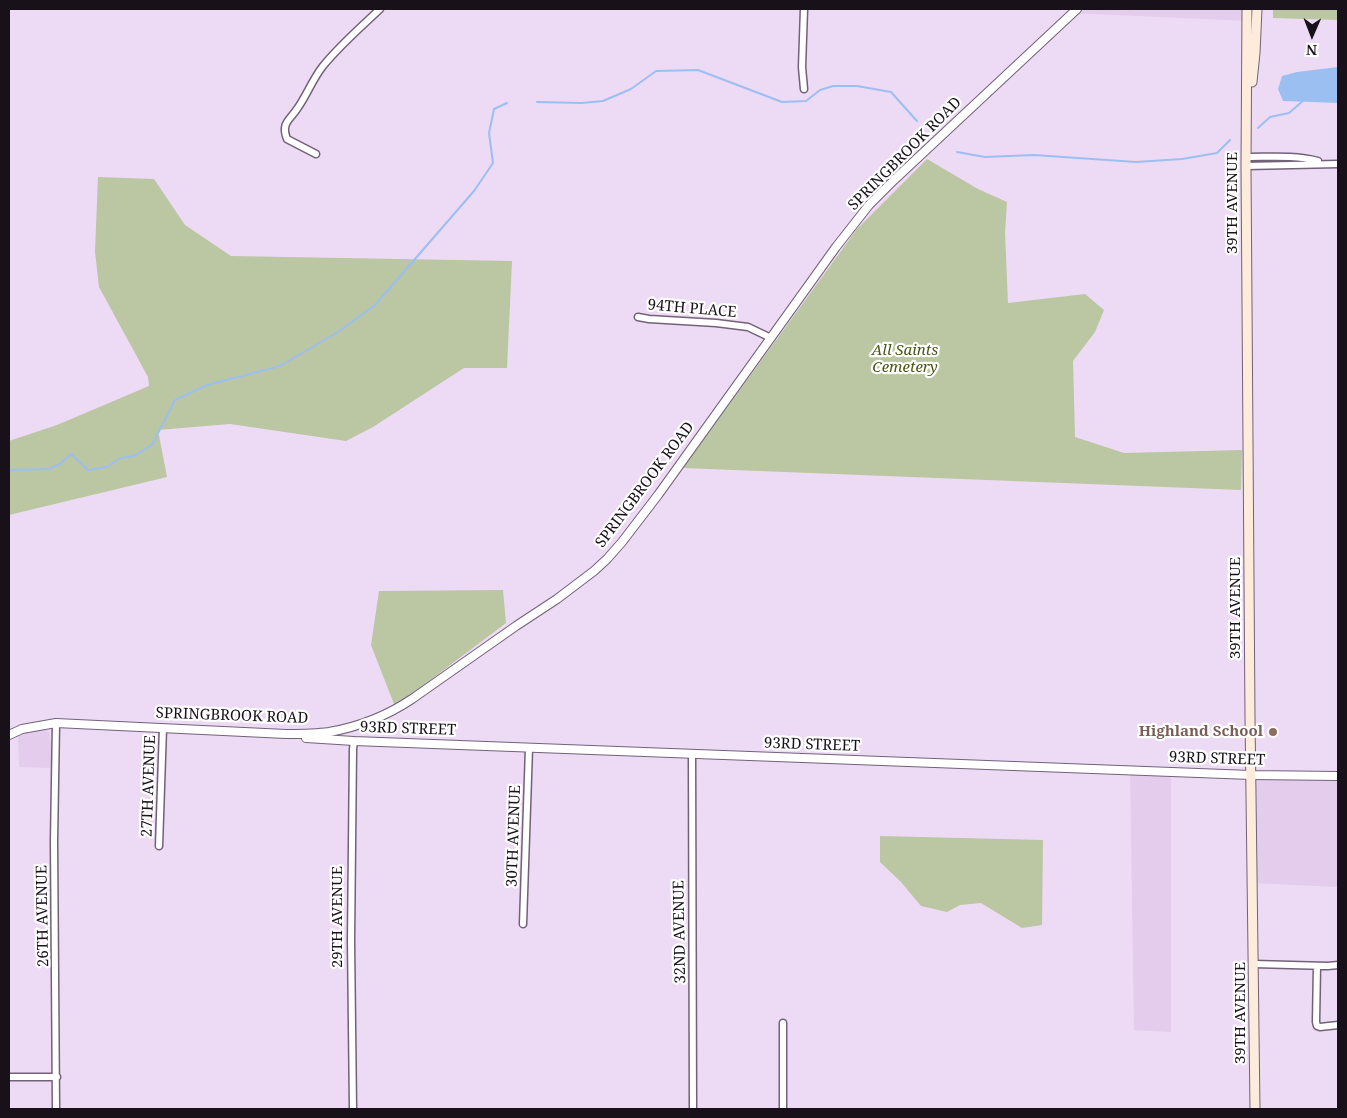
<!DOCTYPE html>
<style>
body{margin:0}
#map{position:relative;width:1347px;height:1118px;overflow:hidden;background:#eddbf5;font-family:"Noto Serif",serif}
canvas{display:block}
.frame{position:absolute;inset:0;border:10px solid #18111a;pointer-events:none}
.north{position:absolute;left:1287px;top:10px;width:50px;height:50px;-webkit-text-stroke:4px #fff;paint-order:stroke;rotate:181deg;font-size:14px;font-weight:700;line-height:20px;text-align:center;color:#18111a}
.north::after{content:'';display:block;margin:auto;width:18px;height:22px;background:#18111a;clip-path:polygon(50% 0,100% 100%,50% 72%,0 100%)}
</style>
<div id="map">
<canvas width="1347" height="1118"></canvas>
<div class="frame"></div>
<div class="north">N</div>
</div>
<script>
const ctx = document.querySelector('canvas').getContext('2d');
ctx.lineJoin = 'round';
function fill(path, color) { ctx.fillStyle = color; ctx.fill(path, 'evenodd'); }
function strokePath(path, color, width, dash) { ctx.strokeStyle = color; ctx.lineWidth = width; ctx.lineCap = dash ? 'butt' : 'round'; ctx.setLineDash(dash || []); ctx.stroke(path); }
function write(font, color, halo, rows, align = 'center') {
  ctx.font = font + ' "Noto Serif",serif'; ctx.lineWidth = 4.5; ctx.setLineDash([]); ctx.textBaseline = 'middle'; ctx.strokeStyle = halo; ctx.fillStyle = color; for (const [text, x, y, turn = 0] of rows) {
    ctx.save(); ctx.translate(x, y); ctx.rotate((+turn || 0) * Math.PI / 180); ctx.textAlign = isNaN(turn) ? turn : align; if (halo) ctx.strokeText(text, 0, 0); ctx.fillText(text, 0, 0); ctx.restore();
  }
}
fill(new Path2D(`
 M1077,9H1247V21L1072,13Z
 M43,729L47,730L49,732L51,745V768L19,767L18,736L24,733Z
 M1130,770L1171,772V1032L1134,1030Z
 M1251,775L1338,778V887L1252,883Z`), '#e3ccec');
fill(new Path2D(`
 M1273,9H1338V20L1273,18Z
 M927,159L978,189L1007,202L1005,233L1008,303L1085,294L1104,310L1095,332L1073,361L1075,437L1124,453L1242,450L1241,490L683,468L857,229Z
 M98,177L154,179L185,225L231,256L512,261L507,368H464L373,427L346,441L230,424L158,430L167,477L9,515V441L57,425L149,386L148,377L99,287L95,252Z
 M503,590L506,623L409,696L394,704L371,645L379,591Z
 M880,836L1043,840L1042,925L1022,928L981,903L960,905L947,912L921,906L901,882L880,862Z`), '#bbc6a2');
fill(new Path2D(`
 M1338,67V103L1283,101L1278,89L1282,76L1297,72Z`), '#9cbff2');
strokePath(new Path2D(`
 M537,102L582,103L603,101L631,89L656,71L698,70L782,102L806,101L820,90L833,86H857L891,92L917,121
 M1258,128L1270,117L1289,113L1304,100
 M957,152L985,157L1034,155L1136,162L1182,159L1217,153L1230,140
 M9,470L49,469L60,464L71,454L88,470L107,467L120,458L134,456L152,445L175,400L207,385L280,366L338,332L375,305L474,191L493,163L489,133L494,109L507,103`), '#9cbff2', 2);
const minor = new Path2D(`
 M804,89L802,67L804,9
 M316,154L287,139C281,123 289,121 297,109C307,95 312,80 323,66C340,45 361,27 380,9
 M1247,157C1271,157 1295,155 1318,161
 M1246,166L1338,164
 M638,317L649,319L716,323L748,327L771,338
 M56,723L54,841L56,1109
 M692,754L693,1109
 M159,846L163,728
 M523,924L529,748
 M1254,964L1328,966L1338,965
 M1317,966L1316,1022L1317,1026L1320,1027L1338,1025
 M783,1023V1109
 M9,1077H57
 M353,1109L351,941L353,749L354,741`);
const tertiary = new Path2D(`
 M9,735L22,729L56,723L286,734C300,734 315,734 329,732C358,727 388,715 412,699L516,626L557,599L594,571L607,559L622,542L658,495L836,247L869,205L894,180L1077,9
 M306,738L354,741L1251,775L1338,776`);
const secondary = new Path2D(`
 M1247,9L1246,166L1250,717L1255,1109
 M1252,82L1255,53L1257,9`);
strokePath(minor, '#726278', 9);
strokePath(tertiary, '#726278', 10);
strokePath(secondary, '#726278', 11);
strokePath(minor, '#fff', 6);
strokePath(tertiary, '#fff', 8);
strokePath(secondary, '#fdecdb', 9);
for (const [x, y, r, color] of [
 [1273,732,5,"#8d6e63"]
]) { const dot = new Path2D(); dot.arc(x, y, r, 0, 2 * Math.PI); ctx.fillStyle = color; ctx.fill(dot); strokePath(dot, '#fff', 2); }
write('15px', '#18111a', '#fff', [
 ["SPRINGBROOK ROAD",905,154,-45],
 ["39TH AVENUE",1233,203,-90],
 ["94TH PLACE",692,309,5],
 ["SPRINGBROOK ROAD",645,485,-53],
 ["39TH AVENUE",1236,608,-90],
 ["SPRINGBROOK ROAD",232,716,2],
 ["93RD STREET",408,729,2],
 ["93RD STREET",812,745,2],
 ["93RD STREET",1217,759,2],
 ["27TH AVENUE",149,786,-88],
 ["30TH AVENUE",514,836,-88],
 ["26TH AVENUE",43,916,-91],
 ["29TH AVENUE",338,917,-90],
 ["32ND AVENUE",680,932,-91],
 ["39TH AVENUE",1241,1013,-90]
]);
write('italic 15px', '#485614', '#fff', [
 ["All Saints",905,351],
 ["Cemetery",905,368]
]);
write('bold 15px', '#785e54', '#fff', [
 ["Highland School",1263,732]
], 'right');
</script>
